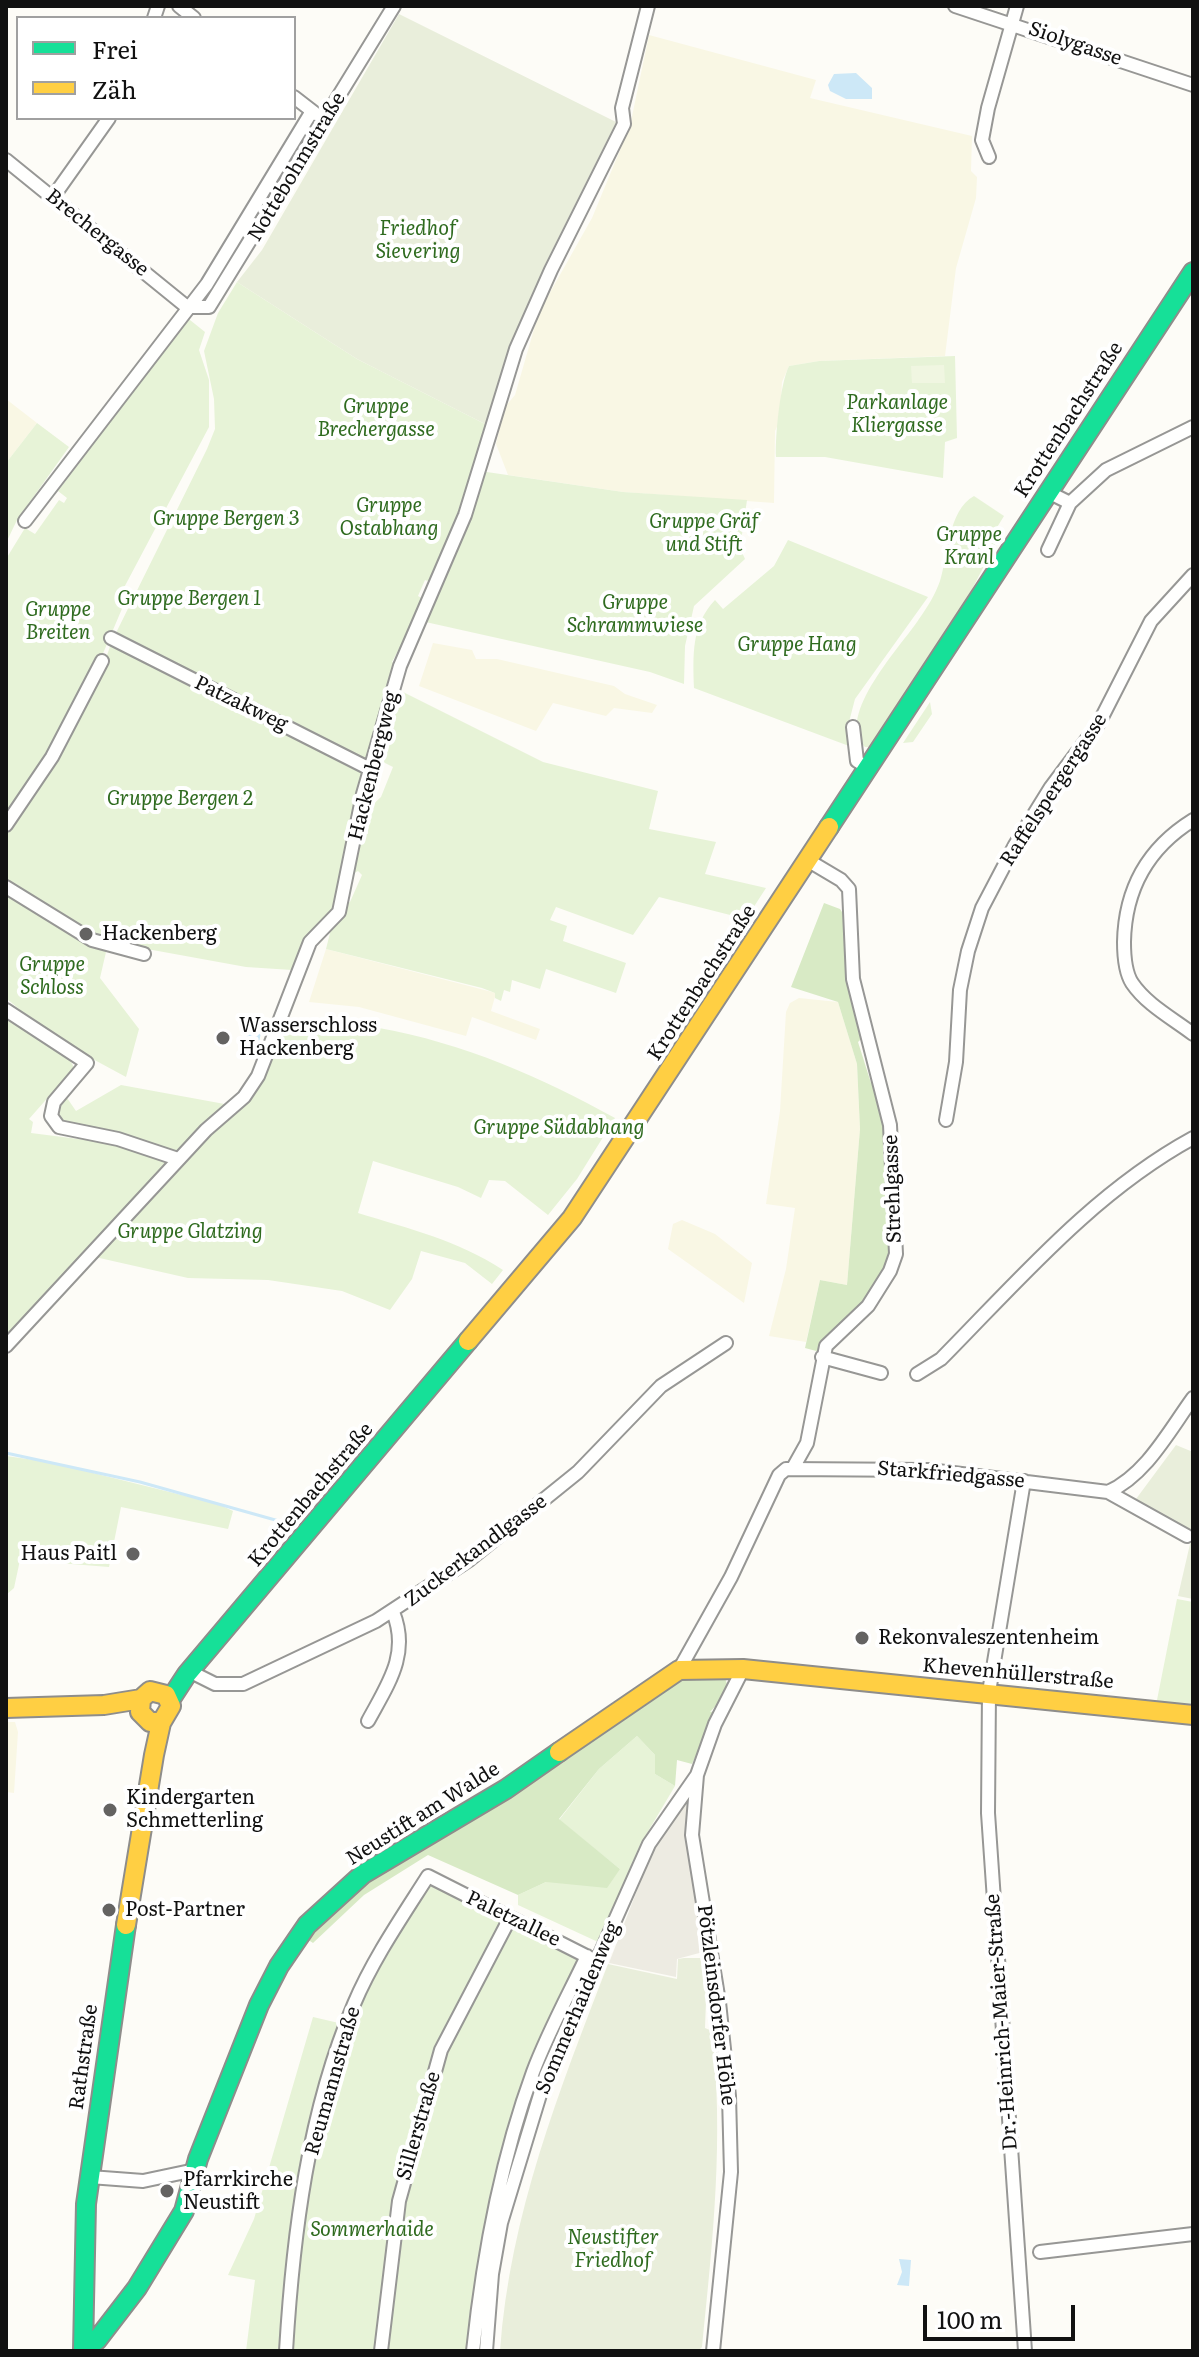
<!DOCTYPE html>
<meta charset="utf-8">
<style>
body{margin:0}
#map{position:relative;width:1199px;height:2357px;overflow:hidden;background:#fdfcf7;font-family:Literata,serif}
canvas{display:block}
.frame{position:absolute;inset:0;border:8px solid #111;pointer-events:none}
.legend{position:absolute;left:16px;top:16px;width:280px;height:104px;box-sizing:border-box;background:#fff;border:2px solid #a0a0a0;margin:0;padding:10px 14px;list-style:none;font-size:24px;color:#111}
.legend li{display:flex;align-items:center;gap:16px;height:40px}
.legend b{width:40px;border:2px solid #a0a0a0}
.scale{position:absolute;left:923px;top:2305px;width:152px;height:36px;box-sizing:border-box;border:4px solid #111;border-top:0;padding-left:10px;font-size:24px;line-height:28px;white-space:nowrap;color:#111;-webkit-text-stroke:6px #fff;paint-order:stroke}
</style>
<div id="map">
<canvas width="1199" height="2357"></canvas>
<div class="frame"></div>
<ul class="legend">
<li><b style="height:10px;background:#16e098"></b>Frei</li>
<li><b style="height:10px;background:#ffcf43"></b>Zäh</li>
</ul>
<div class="scale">100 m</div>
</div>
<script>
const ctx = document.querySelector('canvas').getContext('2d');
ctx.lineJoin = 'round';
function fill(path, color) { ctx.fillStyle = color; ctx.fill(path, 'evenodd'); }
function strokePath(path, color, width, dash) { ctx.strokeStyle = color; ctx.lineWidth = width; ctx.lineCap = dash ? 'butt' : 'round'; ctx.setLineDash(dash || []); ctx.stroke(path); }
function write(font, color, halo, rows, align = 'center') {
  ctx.font = font + ' Literata,serif'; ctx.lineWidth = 8; ctx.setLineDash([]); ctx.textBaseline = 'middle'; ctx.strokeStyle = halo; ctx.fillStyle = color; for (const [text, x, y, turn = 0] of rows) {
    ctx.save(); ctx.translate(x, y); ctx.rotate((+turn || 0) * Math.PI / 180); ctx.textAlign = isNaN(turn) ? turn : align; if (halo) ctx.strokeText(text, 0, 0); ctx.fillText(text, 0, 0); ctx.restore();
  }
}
fill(new Path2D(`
 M649,35L816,80L810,98L972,136L971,171L977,177L976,198L956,268L945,356L819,361L789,366L782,382L780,421L775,431L774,503L623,492L508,475L496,444L504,408L515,395L539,312L592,218L630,126Z
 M6,399L37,423L6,463Z
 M433,643L472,650L476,659H497L614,686L625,694L657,705L652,713L614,708L606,716L553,703L536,731L419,686Z
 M326,949L496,993L491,1011L540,1029L536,1040L472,1017L466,1036L359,1007L309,1002Z
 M799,998L838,1002L857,1064L860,1129L847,1285L820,1280L806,1342L769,1336L786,1269L795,1208L766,1204L780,1111L786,1012L790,1003Z
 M682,1220L715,1234L752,1263L744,1303L668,1249L673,1224Z
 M6,1722H15L18,1732L14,1793L6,1792Z`), '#f9f7e4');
fill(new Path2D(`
 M237,282L357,359L487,425L464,511L433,583L425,580L418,596L425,600L392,662L397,665V689L543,762L658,791L649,829L716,842L705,874L766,888L746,919L659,897L633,935L556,907L550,920L567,926L563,941L626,963L616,993L546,969L540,989L512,980L510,992L504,990L501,1001L495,998V993L482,988L326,949L331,929L344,903L350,902L362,875L358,871L351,875L358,833L368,834V809L381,797L393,767L377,759L336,908L292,970L246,967L103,941L6,884V831L30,796L33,798L92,697L112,641L207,449L215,429L214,399L204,351L218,313Z
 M185,316L205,332L199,350L209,380V427L118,599L124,604L90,684L43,766L6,820V559L25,528L35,534L59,500L64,503L67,498L58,491L82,459L79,456Z
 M955,356L957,438L945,442L943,478L825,457H776C775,437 780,384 789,366L819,361Z
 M37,423L69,447L17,520L6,543V463Z
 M480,471L623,492L747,500L740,548L745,559L694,606L685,646L684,684L650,672L421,621Z
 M974,496L1004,516L996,529L998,539L969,595L869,747H865C833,717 903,644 919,619C928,606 935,595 940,581C948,556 948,510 974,496Z
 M788,540L928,597L855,699L849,722V746L694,688C693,656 691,625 715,600L723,609L774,566Z
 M930,702L932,714L913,742L903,743Z
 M6,893L106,952L100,978L139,1029L126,1077L52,1037L6,998Z
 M6,1015C25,1033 67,1046 74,1068L29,1119L33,1122L31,1133L118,1144L167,1160L169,1165L6,1340Z
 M287,1018C318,1023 349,1022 379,1028C463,1043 541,1077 615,1118L577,1179L548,1215L505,1181L489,1180L481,1198L458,1187L373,1161L358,1213C410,1229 457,1240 503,1270L492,1284L465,1263L421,1251L412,1279L390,1310L342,1291L268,1280L188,1278L95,1257L209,1131L255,1092Z
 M121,1085L230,1105L178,1151L60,1120L57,1112L65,1095L76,1111Z
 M6,1456L49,1462L218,1504L233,1511L228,1529L121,1507L109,1567L20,1560L14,1588L6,1595Z
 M1177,1599L1193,1602V1710L1156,1705Z
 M637,1736L655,1755V1774L675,1786L640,1845L598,1942L518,1905V1895L546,1882L620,1869L559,1820L599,1769Z
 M427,1871L589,1953L534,2073L512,2147L475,2351H246L255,2280L228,2275L254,2219L313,2017L343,2024Z`), '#e7f3d7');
fill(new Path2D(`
 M824,903L840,909L846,918L863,1037L858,1042L871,1083L879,1082L886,1111L893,1253L872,1297L820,1352L805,1348L820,1280L847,1285L860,1129L857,1064L838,1002L791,987Z
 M681,1678H725L727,1684L723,1698L710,1712L716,1711L692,1764L677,1760L675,1786L655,1774V1755L637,1736L599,1769L559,1819L620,1869L607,1888L546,1882L518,1895L428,1855L364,1895L313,1943L307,1939L372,1873Z`), '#d8eac5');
fill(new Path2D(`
 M399,14L620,124L487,425L357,359L237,282L262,250Z
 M1176,1445L1193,1452V1599L1178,1596L1193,1531L1136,1499Z
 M684,1958H704L707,1974L705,2028L712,2031C724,2138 713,2240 702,2347L698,2351H500C510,2214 559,2091 608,1964L677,1979L678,1959Z`), '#e9eedb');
fill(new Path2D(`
 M944,365L945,383H912L911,366Z`), '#f0f6e1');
fill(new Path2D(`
 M688,1794L691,1795L686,1838L703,1952L677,1959L676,1977L609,1963L658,1836Z`), '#edebe2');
fill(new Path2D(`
 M856,73L872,88V99H846L830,91L828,85L834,74Z
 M247,1029L261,1032L257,1054L242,1051Z
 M899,2259L911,2260L909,2286L897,2285L902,2272Z`), '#cde8f7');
strokePath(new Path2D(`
 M6,1453L140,1482L286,1523`), '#cde8f7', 3);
const street = new Path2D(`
 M179,6L194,18
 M955,6L1193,85
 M154,18L158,6
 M294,97L316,114
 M989,157L982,140L988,108L1017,6
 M6,160L187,307
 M53,197L109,118
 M187,307H209L394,6
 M1048,492L1070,503L1106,470L1193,427
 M25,521L207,284L312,111
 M1048,550L1070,503
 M111,638L370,769
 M853,727L857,761L870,769
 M1193,820C1148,848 1125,889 1124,942C1124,954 1125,972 1132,983C1147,1005 1172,1018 1193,1034
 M6,825L52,757L102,661
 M6,887L92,940L144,954
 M6,1010L87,1063L54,1102L51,1116L59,1127L118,1139L178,1159
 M946,1120L956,1062L960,990L968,951L982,908L1015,845L1051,787L1099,723L1151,621L1193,575
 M6,1346L206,1130L244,1097L258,1076L310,942L339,912L363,794L400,666L465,515L516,349L551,270L624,124L622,108L648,6
 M822,1357L881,1373
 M917,1374L941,1359C1019,1280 1094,1192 1193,1138
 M793,1468L807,1443L826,1346L868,1306L890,1271L896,1254L890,1125L853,979L849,889L841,880L809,861
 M1024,1481L989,1692L988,1813L1025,2351
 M1108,1492L1187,1536
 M679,1670L731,1577L779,1475L786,1469L929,1470L1108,1492C1146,1475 1169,1431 1193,1398
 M189,1671L215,1684H243L376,1621L469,1560L578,1472L661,1386L726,1343
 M368,1721C388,1684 410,1654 393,1612
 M90,2177L143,2181L195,2170
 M1040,2252L1193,2234
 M286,2351C293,2235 308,2112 354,2004C373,1959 402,1917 428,1876L598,1962
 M381,2351L399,2201L441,2050L510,1918
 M473,2351C483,2256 500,2162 533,2072C548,2032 569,1994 587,1956
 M486,2351L492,2274L501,2223L546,2075L649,1844L697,1775
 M713,2351L731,2172L729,2096L719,2002L692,1835L697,1775L715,1724L743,1669`);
const fast = new Path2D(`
 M829,827L1193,272
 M170,1700L187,1674L468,1341
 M83,2351L97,2340L137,2288L184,2211L198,2159L259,2005L279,1966L307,1925L363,1874L506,1789L559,1752
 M83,2351L86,2204L126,1925`);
const slow = new Path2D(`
 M468,1341L572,1218L829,827
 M6,1708L104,1705L141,1699
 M559,1752L679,1670L743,1669L1193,1715
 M126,1925L154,1755L161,1723L171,1706L166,1695L150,1691L141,1699L140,1712L150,1722H160`);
strokePath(street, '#979795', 16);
strokePath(fast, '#8e8d8b', 22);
strokePath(slow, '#8e8d8b', 22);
strokePath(street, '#fffffe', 12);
strokePath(fast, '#16e098', 18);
strokePath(slow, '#ffcf43', 18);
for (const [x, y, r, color] of [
 [86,934,8,"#646362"],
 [223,1038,8,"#646362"],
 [133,1554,8,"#646362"],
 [862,1638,8,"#646362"],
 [110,1810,8,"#646362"],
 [109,1910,8,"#646362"],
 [167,2191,8,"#646362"]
]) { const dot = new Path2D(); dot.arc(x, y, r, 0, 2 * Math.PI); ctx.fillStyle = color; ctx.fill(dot); strokePath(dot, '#fff', 3); }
write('20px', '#111', '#fff', [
 ["Siolygasse",1075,44,19],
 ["Nottebohmstraße",297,167,-59],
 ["Brechergasse",97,233,39],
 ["Krottenbachstraße",1069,420,-57],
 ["Patzakweg",241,704,26],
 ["Hackenbergweg",374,766,-76],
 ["Raffelspergergasse",1054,790,-57],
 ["Krottenbachstraße",702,983,-57],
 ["Strehlgasse",893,1189,-92],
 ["Starkfriedgasse",951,1475,5],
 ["Krottenbachstraße",311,1495,-50],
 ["Zuckerkandlgasse",476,1551,-37],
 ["Khevenhüllerstraße",1018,1674,5],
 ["Neustift am Walde",423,1814,-32],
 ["Paletzallee",513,1919,26],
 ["Pötzleinsdorfer Höhe",716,2005,83],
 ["Sommerhaidenweg",578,2008,-67],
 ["Dr.-Heinrich-Maier-Straße",1002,2022,-94],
 ["Rathstraße",84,2057,-82],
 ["Reumannstraße",333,2081,-74],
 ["Sillerstraße",419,2126,-74]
]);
write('italic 20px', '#2f6b1f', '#fff', [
 ["Friedhof",418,229],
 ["Sievering",418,252],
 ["Parkanlage",897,403],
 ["Kliergasse",897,426],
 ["Gruppe",376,407],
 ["Brechergasse",376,430],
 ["Gruppe",389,506],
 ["Ostabhang",389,529],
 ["Gruppe Bergen 3",226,519],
 ["Gruppe Gräf",704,522],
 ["und Stift",704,545],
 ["Gruppe",969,535],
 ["Kranl",969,558],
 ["Gruppe Bergen 1",189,599],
 ["Gruppe",635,603],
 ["Schrammwiese",635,626],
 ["Gruppe",58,610],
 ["Breiten",58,633],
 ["Gruppe Hang",797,645],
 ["Gruppe Bergen 2",180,799],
 ["Gruppe",52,965],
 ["Schloss",52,988],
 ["Gruppe Südabhang",559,1128],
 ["Gruppe Glatzing",190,1232],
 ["Sommerhaide",372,2230],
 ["Neustifter",613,2238],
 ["Friedhof",613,2261]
]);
write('20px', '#111', '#fff', [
 ["Hackenberg",102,934],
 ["Wasserschloss",239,1026],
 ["Hackenberg",239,1049],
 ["Haus Paitl",117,1554,"right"],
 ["Rekonvaleszentenheim",878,1638],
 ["Kindergarten",126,1798],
 ["Schmetterling",126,1821],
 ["Post-Partner",125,1910],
 ["Pfarrkirche",183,2180],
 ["Neustift",183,2203]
], 'left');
</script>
